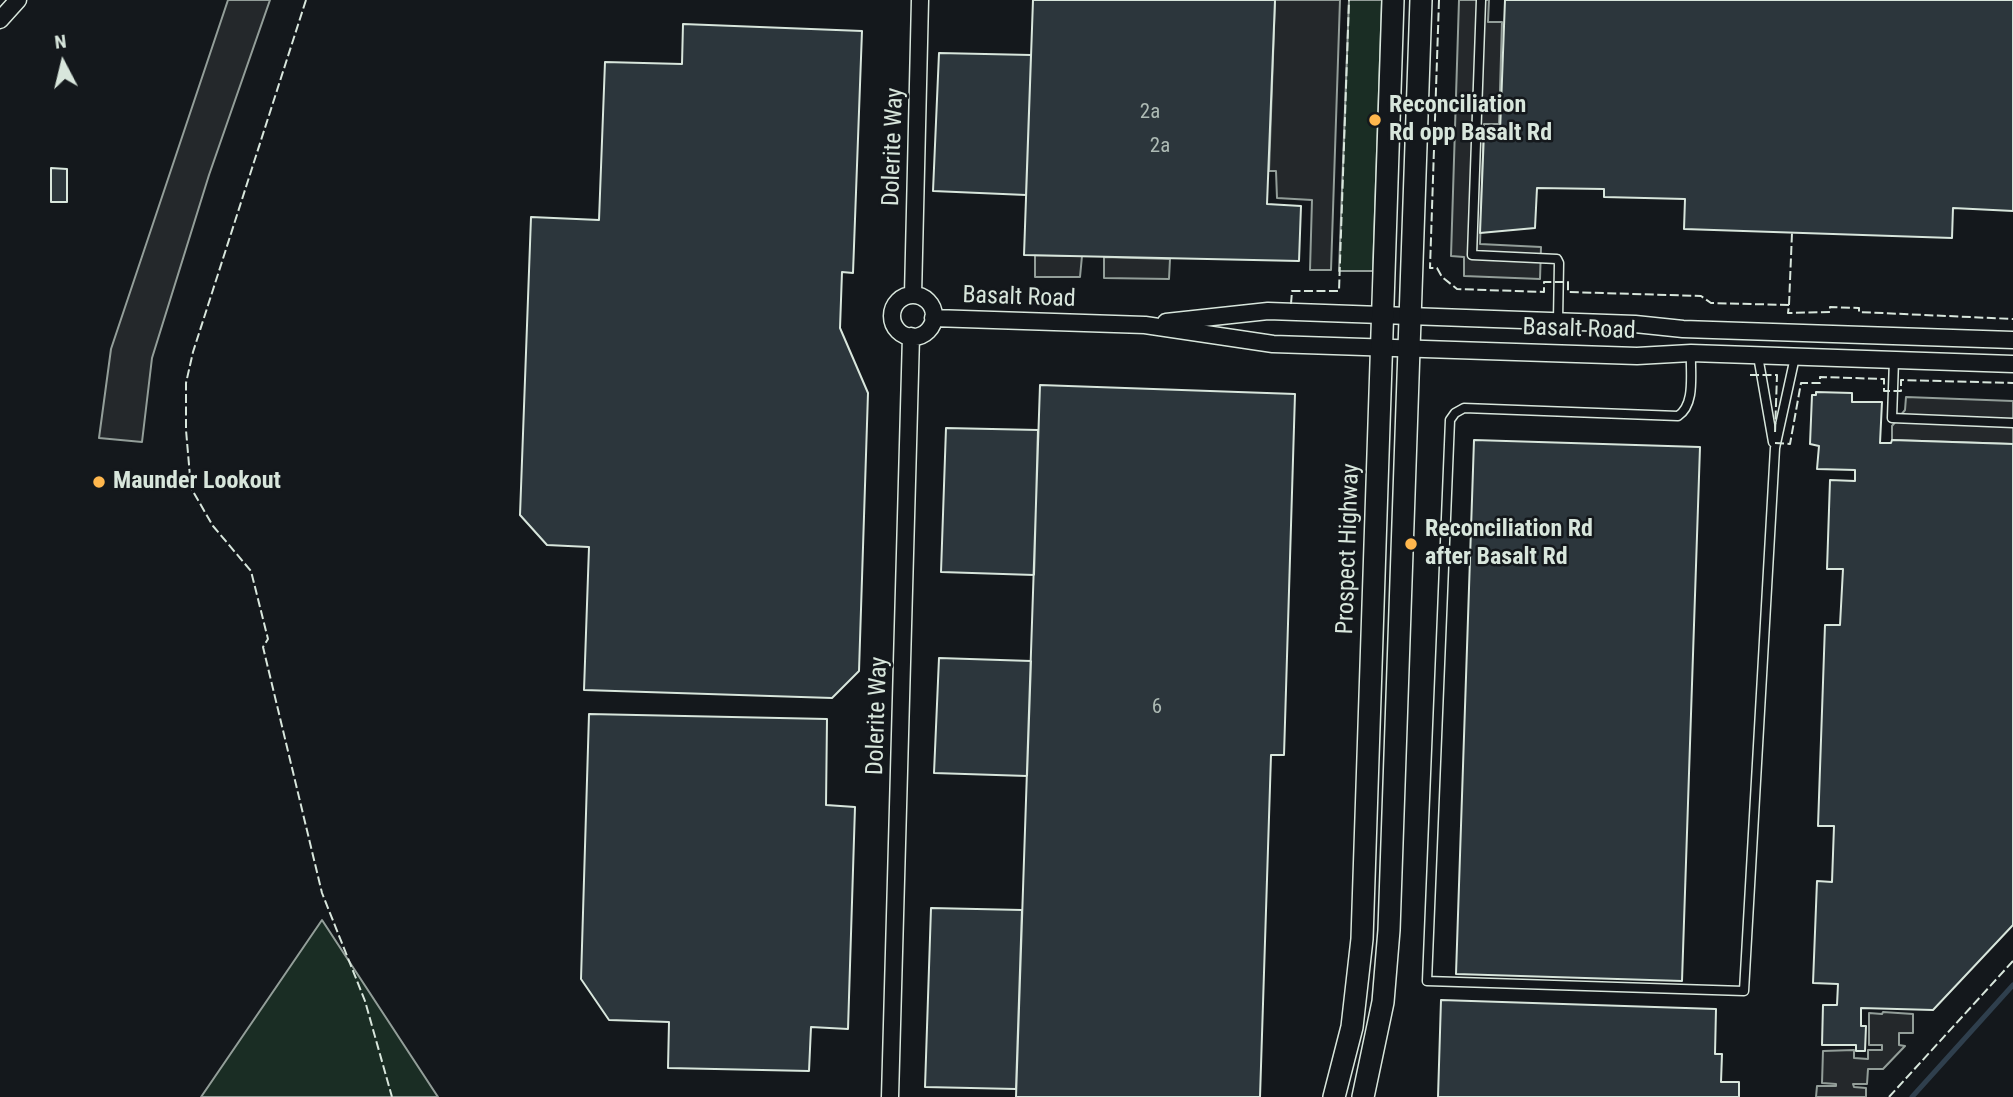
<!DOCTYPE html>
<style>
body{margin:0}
#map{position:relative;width:2013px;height:1097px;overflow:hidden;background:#14181c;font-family:"Roboto Condensed",sans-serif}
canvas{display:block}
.north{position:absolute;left:28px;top:28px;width:70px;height:70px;-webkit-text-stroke:5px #14181c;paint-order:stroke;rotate:353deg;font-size:19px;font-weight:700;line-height:28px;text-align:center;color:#d8e6dc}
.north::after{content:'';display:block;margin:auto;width:24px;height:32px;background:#d8e6dc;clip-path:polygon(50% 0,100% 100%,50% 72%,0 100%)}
</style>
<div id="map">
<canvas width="2013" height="1097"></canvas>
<div class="north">N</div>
</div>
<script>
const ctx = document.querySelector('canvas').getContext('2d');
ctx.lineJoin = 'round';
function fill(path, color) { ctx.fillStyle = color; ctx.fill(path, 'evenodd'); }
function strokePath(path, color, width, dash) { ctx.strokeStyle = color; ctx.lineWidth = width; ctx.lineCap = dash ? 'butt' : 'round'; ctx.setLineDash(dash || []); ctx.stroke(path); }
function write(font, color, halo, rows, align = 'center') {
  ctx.font = font + ' "Roboto Condensed",sans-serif'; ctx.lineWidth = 5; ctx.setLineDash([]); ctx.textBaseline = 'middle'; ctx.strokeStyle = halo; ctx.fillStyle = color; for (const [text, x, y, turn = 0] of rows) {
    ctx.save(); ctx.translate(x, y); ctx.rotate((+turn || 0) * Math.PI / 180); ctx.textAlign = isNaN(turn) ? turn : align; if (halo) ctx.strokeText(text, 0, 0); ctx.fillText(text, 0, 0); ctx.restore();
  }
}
const green = new Path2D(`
 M1349,0H1382L1373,271H1339Z
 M322,920L438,1097H201Z`);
fill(green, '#1a2d24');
strokePath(green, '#939e99', 2);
const parking = new Path2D(`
 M228,0H270L209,175L152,358L142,442L99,438L111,349Z
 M1275,0H1340L1331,270H1310L1312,200L1277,198L1276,171H1269Z
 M1459,0H1489L1488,22H1502L1499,124H1484L1480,244L1541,247L1540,279L1464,276V257L1451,256Z
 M1035,255L1082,256L1080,277H1035Z
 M1104,257L1170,259L1169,279L1104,278Z
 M1906,397L2013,401V444L1892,440V426L1905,410Z
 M1883,1012L1913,1014V1033H1899V1045L1905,1046L1883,1069H1868L1867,1084H1853L1854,1087L1866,1088V1097H1816L1817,1086H1836V1084L1822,1083L1823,1051L1854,1050V1058L1868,1059V1050H1882V1045H1869V1013L1882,1014Z`);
fill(parking, '#24282b');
strokePath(parking, '#939e99', 2);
strokePath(new Path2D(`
 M1912,1097L2013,985`), '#2f3f4d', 5);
const building = new Path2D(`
 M1033,0H1275L1267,204L1301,206L1299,261L1024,255Z
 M1505,0H2013V211L1953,208L1952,238L1684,229L1685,199L1604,197V189L1537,188L1535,228L1480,233L1484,132H1500Z
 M683,24L862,31L853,273L842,272L840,328L868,393L859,671L832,698L584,690L589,547L547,545L520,515L531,217L599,220L605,62L682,64Z
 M939,53L1031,55L1026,195L933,191Z
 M51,168L67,169V202H51Z
 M1040,385L1295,394L1284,755H1271L1260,1097H1016Z
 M1816,392L1852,393V402H1882L1880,443H1891L1892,440L2013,444V925L1933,1010L1861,1008V1026H1866L1865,1051H1856V1045H1822L1823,1005H1837L1838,984L1813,983L1817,881L1832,882L1834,826H1818L1825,625H1840L1843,569H1827L1830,480L1855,481V470L1817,469L1819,446L1810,444L1812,395H1816Z
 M946,428L1038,430L1034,575L941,572Z
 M1474,440L1700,447L1682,981L1456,974Z
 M939,658L1031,661L1027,776L934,773Z
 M589,714L827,719L826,805L855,807L848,1029L811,1027L809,1071L668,1068L669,1022L609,1020L581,979Z
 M931,908L1022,910L1016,1089L925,1087Z
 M1441,1000L1716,1009L1715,1054H1722L1721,1082H1739V1097H1438Z`);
fill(building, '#2c363c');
strokePath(building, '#d8e6dc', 2);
const lane = new Path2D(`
 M1481,0L1472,255L1557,259L1559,263L1558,321
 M1691,353C1690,373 1696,404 1678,416L1464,408L1455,413L1450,420L1427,981L1744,991L1775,448L1795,357
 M1758,356L1773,442
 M1894,360L1892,418L2013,423`);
const street = new Path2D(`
 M0,20L18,0
 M913,295L920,0
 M892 316a21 21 0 1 1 42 0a21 21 0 1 1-42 0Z
 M933,318L1145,325L1273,344L1637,356L1691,353L2013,364
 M1166,322L1268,311L1635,324L1683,329L2013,340
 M890,1097L911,336`);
const secondary = new Path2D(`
 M1334,1097L1352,1027L1362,939L1393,0
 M1363,1097L1383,1002L1389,930L1421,0`);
strokePath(lane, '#d8e6dc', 11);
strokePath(street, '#d8e6dc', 19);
strokePath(secondary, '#d8e6dc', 24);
strokePath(lane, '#14181c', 8);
strokePath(street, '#14181c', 16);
strokePath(secondary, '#14181c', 21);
strokePath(new Path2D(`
 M306,0L193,352L186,383V430L191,488L213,526L251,571L268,639L263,647L322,893L365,1001L392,1097
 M1439,0L1430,268H1437L1442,277L1457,289L1544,292V282H1568V292L1701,296L1711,303L1789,305L1788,313L1830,312V307L1859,308V312L2013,319
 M1291,304L1292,291H1339L1349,0
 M1789,305L1792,233
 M1750,375H1777L1775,433
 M1775,443L1790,444L1801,383H1820V377L1884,379V391H1901V380L2013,383
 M1889,1097L2013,961`), '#d8e6dc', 2, [9, 3.5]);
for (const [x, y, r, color] of [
 [1375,120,7,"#ffb74d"],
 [99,482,7,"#ffb74d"],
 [1411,544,7,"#ffb74d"]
]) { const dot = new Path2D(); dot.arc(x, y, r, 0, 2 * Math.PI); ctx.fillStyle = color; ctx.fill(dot); strokePath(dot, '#14181c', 2.5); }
write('21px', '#adbab4', null, [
 ["2a",1150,113],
 ["2a",1160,147],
 ["6",1157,708]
]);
write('bold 24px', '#d8e6dc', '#14181c', [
 ["Reconciliation",1389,106],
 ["Rd opp Basalt Rd",1389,134],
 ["Maunder Lookout",113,482],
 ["Reconciliation Rd",1425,530],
 ["after Basalt Rd",1425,558]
], 'left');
write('24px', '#d8e6dc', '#14181c', [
 ["Dolerite Way",894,147,-88],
 ["Basalt Road",1019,298,2],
 ["Basalt Road",1579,330,2],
 ["Prospect Highway",1349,549,-88],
 ["Dolerite Way",878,716,-88]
]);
</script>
